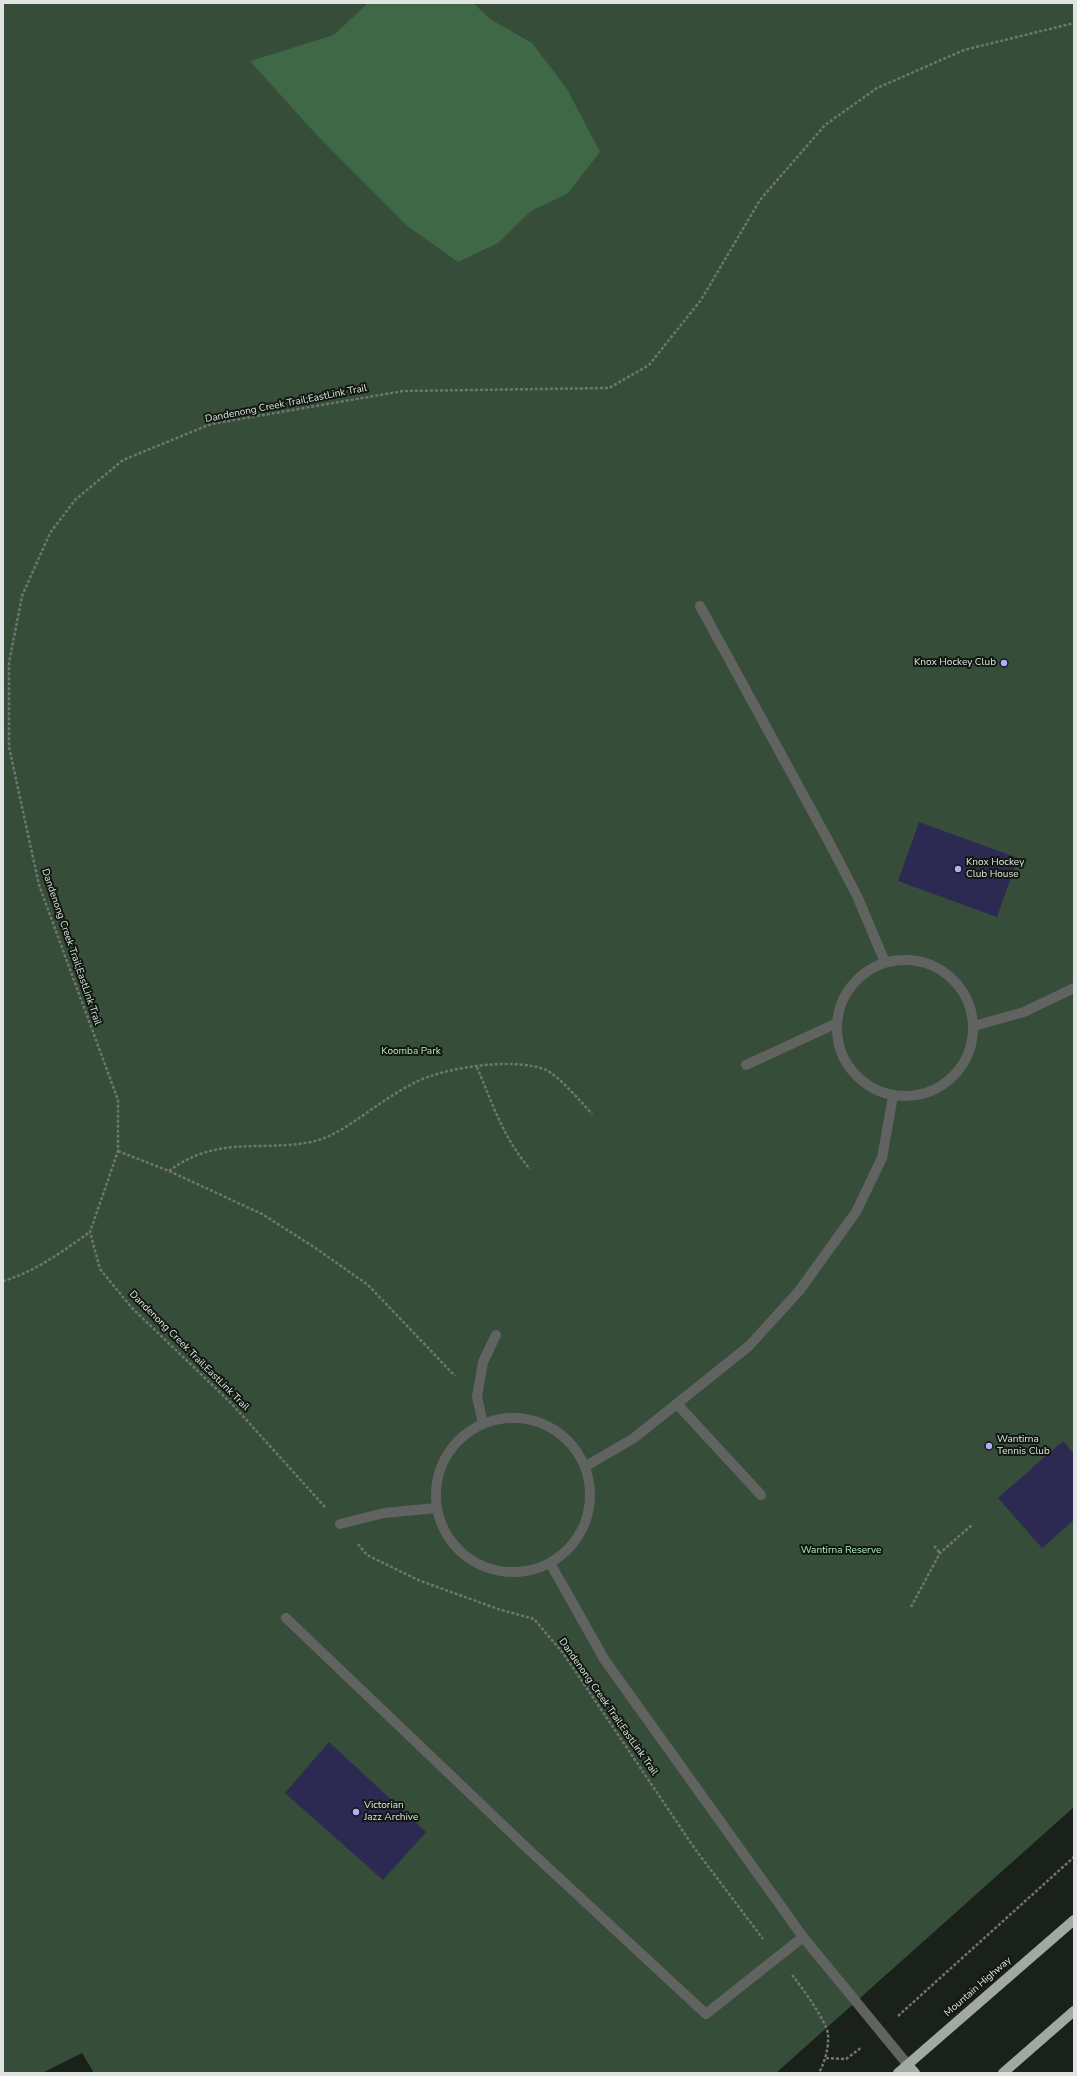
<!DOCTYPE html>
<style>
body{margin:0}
#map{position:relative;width:1077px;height:2076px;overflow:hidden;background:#1a211b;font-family:"Nunito Sans",sans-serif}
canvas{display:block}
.frame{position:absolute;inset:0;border:4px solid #e0e4e0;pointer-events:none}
</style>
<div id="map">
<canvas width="1077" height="2076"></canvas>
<div class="frame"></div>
</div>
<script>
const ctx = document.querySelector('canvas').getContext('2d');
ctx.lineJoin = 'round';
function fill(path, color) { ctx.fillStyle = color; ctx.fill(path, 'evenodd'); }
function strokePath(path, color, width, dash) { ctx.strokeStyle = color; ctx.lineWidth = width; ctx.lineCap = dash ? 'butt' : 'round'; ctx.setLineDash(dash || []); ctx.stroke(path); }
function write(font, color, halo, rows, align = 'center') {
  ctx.font = font + ' "Nunito Sans",sans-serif'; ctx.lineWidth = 4; ctx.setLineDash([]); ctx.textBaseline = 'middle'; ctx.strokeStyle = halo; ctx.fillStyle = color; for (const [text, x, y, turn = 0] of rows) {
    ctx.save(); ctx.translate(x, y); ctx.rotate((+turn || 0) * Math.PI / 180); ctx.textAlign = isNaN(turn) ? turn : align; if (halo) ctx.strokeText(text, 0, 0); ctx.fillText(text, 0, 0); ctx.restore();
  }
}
fill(new Path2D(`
 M3,3H1074V1807L776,2073H94L82,2053L42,2073H3Z`), '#364d39');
fill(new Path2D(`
 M368,3H473L490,19L532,43L567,89L600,152L567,194L531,211L498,243L458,262L406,225L314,132L250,61L334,35Z`), '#3f6946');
fill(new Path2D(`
 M919,822L1018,858L997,917L898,881Z
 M1063,1441L1074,1454V1520L1042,1548L998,1498Z
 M329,1742L426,1832L383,1880L285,1793Z`), '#2c2953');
strokePath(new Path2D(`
 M477,1067C492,1103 504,1139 530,1169
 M118,1151L169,1171L262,1214L314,1247L368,1285L455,1376
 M169,1171C217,1135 258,1152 311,1142C339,1136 363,1114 387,1099C396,1093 406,1087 416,1082C446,1067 515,1057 546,1070C558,1075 582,1103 592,1114
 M3,1281C35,1272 63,1251 90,1232
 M325,1507L231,1403L132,1308L100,1269L90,1232L118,1151V1100L39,885L9,747V663L22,596L50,533L75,500L123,460L211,424L403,391L609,388L649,365L701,300L760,200L825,125L877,88L964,50L1074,23
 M358,1544L367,1555L418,1580L498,1609L534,1619L563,1653L695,1849L763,1939
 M934,1546L940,1553
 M911,1607L940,1553L973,1524
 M792,1975C801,1986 827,2022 828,2034C829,2048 825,2061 819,2073
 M898,2016L1074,1857
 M826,2058L846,2059L862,2047`), '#707570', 2.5, [3, 2]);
strokePath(new Path2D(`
 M700,606L829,842L857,896L885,962
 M837 1028a68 68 0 1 1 136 0a68 68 0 1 1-136 0Z
 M974,1026L1024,1012L1074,988
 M746,1065L837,1023
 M677,1404L761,1495
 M436 1495a77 77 0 1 1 154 0a77 77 0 1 1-154 0Z
 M483,1423L477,1397L483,1362L496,1335
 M586,1466L634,1438L749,1346L799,1291L856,1212L882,1158L893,1096
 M340,1524L384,1513L436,1508
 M550,1563L604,1659L803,1937L908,2065
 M286,1618L528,1849L706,2014L803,1937`), '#606360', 10);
strokePath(new Path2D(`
 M908,2065L915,2073
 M898,2073L1074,1920
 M1003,2073L1074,2011`), '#a2a9a2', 10);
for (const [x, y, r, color] of [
 [1004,663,4,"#afaefa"],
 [958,869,4,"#afaefa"],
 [989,1446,4,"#afaefa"],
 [356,1812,4,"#afaefa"]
]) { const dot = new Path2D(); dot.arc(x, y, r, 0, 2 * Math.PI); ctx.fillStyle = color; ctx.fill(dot); strokePath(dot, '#111812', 1.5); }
write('10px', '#e0e4e0', '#111812', [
 ["Dandenong Creek Trail;EastLink Trail",286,404,-11],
 ["Dandenong Creek Trail;EastLink Trail",71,947,71],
 ["Dandenong Creek Trail;EastLink Trail",189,1351,45],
 ["Dandenong Creek Trail;EastLink Trail",608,1707,55],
 ["Mountain Highway",978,1987,-41]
]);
write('10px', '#e0e4e0', '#111812', [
 ["Knox Hockey Club",996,663,"right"],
 ["Knox Hockey",966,863],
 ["Club House",966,875],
 ["Wantirna",997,1440],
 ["Tennis Club",997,1452],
 ["Victorian",364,1806],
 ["Jazz Archive",364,1818]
], 'left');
write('10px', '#aceeb4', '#111812', [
 ["Koomba Park",411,1052],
 ["Wantirna Reserve",841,1551]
]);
</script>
